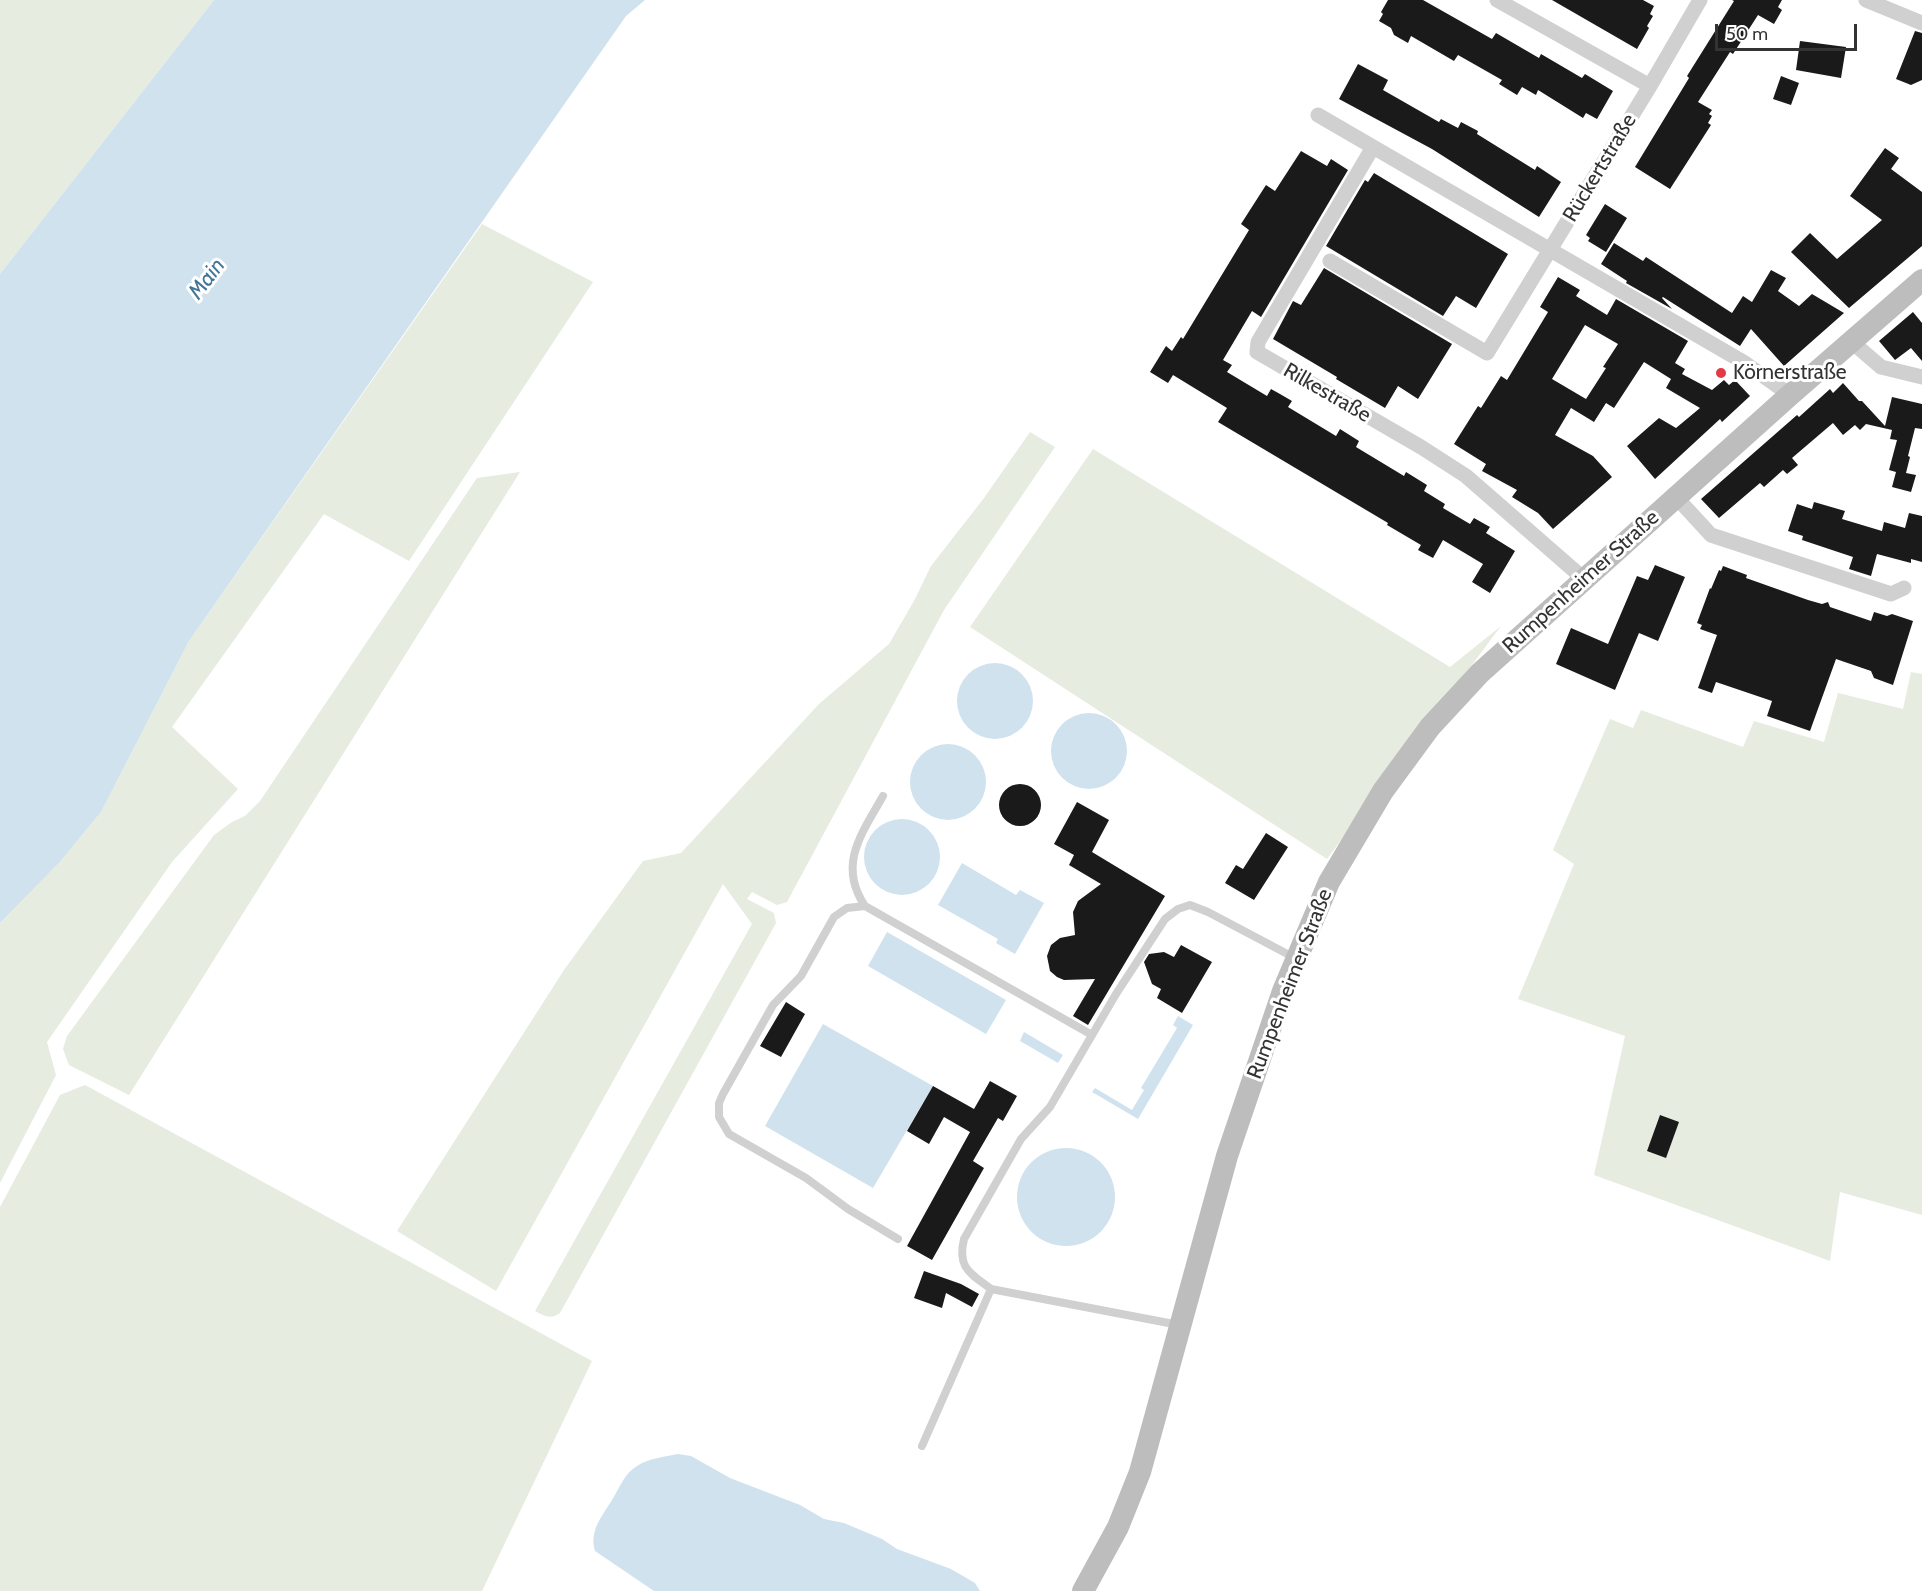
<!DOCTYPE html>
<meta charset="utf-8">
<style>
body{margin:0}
#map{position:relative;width:1922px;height:1591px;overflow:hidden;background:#fff;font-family:Cabin,sans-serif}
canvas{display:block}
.scale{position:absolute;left:1715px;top:24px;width:142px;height:27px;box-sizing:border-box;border:3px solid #333;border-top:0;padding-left:8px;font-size:18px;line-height:21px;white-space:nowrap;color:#333;-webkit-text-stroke:4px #fff;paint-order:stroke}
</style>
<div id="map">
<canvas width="1922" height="1591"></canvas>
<div class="scale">50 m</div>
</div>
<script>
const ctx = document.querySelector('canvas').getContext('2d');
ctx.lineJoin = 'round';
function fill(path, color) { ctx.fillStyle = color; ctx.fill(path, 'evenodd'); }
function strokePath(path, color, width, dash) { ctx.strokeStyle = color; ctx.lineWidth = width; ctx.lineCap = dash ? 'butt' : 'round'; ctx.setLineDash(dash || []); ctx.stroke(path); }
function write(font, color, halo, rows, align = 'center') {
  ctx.font = font + ' Cabin,sans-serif'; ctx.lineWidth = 6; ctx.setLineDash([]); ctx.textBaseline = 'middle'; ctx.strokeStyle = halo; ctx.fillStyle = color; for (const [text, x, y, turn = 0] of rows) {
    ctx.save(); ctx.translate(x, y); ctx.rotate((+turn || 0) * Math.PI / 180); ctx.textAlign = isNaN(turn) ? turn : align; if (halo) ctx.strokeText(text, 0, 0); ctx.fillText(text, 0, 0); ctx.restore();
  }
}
fill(new Path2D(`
 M0,0H214L0,274Z
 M482,224L593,282L409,561L324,514L172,727L238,789L172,862L47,1042L56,1075L0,1183V923L59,863L101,812L189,641Z
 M1030,432L1055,447L944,610L787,902L777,905L752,892L747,899L774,913L776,923L560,1313C550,1320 545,1316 535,1311L752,924L723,884L496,1291L397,1231L564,970L643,861L681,853L819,704L889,644L914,601L931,566L984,498Z
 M1093,449L1450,667L1501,626L1327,859L970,627Z
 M520,472L129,1095L69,1065L63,1049L67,1036L214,835L232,822L245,816L260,801L477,478Z
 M1911,672L1922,674V1215L1840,1192L1830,1261L1594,1175L1625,1036L1518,999L1574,864L1553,850L1610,719L1633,728L1641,710L1743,747L1754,721L1824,742L1838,693L1903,709Z
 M85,1085L592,1361L482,1591H0V1207L60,1095Z`), '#e6ecdf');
fill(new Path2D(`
 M214,0H645L626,16L189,641L101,812L59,863L0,923V274Z
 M957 701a38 38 0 1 1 76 0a38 38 0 1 1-76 0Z
 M1051 751a38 38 0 1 1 76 0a38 38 0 1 1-76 0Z
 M910 782a38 38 0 1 1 76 0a38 38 0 1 1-76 0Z
 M864 857a38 38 0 1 1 76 0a38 38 0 1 1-76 0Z
 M962,863L1016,895L1020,890L1044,903L1015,954L996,943L998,939L938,905Z
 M887,932L1006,1000L986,1034L868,966Z
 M1178,1016L1193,1025L1138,1119L1092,1092L1095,1088L1132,1110L1144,1090L1141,1088L1177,1028L1173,1025Z
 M823,1024L933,1086L873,1188L765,1126Z
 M1024,1032L1063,1055L1058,1063L1020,1041Z
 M1017 1197a49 49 0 1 1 98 0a49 49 0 1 1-98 0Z
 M678,1454L691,1456L730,1478L800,1505L824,1519L844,1523L882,1539L897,1549L951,1569L975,1583L980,1591H654L595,1551C589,1531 602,1516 612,1500C620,1487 624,1474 637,1466C649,1458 664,1457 678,1454Z`), '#cfe2ee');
fill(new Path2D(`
 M1388,0H1423L1492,39L1496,33L1539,58L1541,54L1582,78L1585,74L1613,91L1597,119L1586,113L1583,118L1538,90L1536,95L1522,87L1517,95L1499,84L1502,80L1458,55L1454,61L1411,36L1408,43L1394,35L1391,28L1379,21L1383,14L1381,12Z
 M1552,0H1643L1654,6L1650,14L1653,16L1647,26L1649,28L1637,49Z
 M1732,0H1782L1778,7L1782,10L1774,24L1758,15L1733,54L1730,52L1698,102L1712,110L1709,114L1712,116L1708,123L1711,125L1670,189L1635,167L1689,78L1687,76L1734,1Z
 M1915,31L1922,33V80L1911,85L1896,79Z
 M1800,41L1846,47L1841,78L1796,70Z
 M1358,64L1388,80L1383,90L1439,122L1441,119L1458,128L1461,122L1478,131L1477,134L1535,170L1537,166L1561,182L1539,217L1432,149L1339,99Z
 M1781,76L1799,83L1791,105L1773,99Z
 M1885,148L1899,158L1891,169L1922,192V246L1849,308L1791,252L1810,233L1837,259L1882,220L1850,196Z
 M1301,151L1327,166L1331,159L1348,170L1261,317L1252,311L1223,360L1232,365L1227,372L1267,396L1271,389L1280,394L1292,401L1288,407L1336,436L1340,429L1359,441L1356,447L1404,476L1406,472L1427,485L1424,491L1445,504L1443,508L1470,524L1474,518L1490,527L1486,533L1515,551L1490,593L1472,582L1483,564L1443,540L1433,558L1418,550L1421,545L1387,525L1388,523L1218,422L1227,408L1173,375L1168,383L1150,372L1166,346L1172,351L1181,337L1183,339L1249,230L1241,224L1266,185L1275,191Z
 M1374,173L1508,254L1476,308L1456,296L1443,316L1326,246L1365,180L1368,182Z
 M1605,204L1627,218L1606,252L1588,241L1590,238L1586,235Z
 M1614,243L1643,261L1646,257L1732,313L1743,296L1752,302L1771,270L1786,278L1778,291L1799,306L1812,294L1844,313L1784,366L1751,329L1740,346L1663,297L1662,298L1672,309L1626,283L1627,281L1601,264Z
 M1324,268L1452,344L1418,399L1398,386L1385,408L1336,379L1337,377L1273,339L1293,301L1301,305Z
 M1558,277L1580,290L1576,296L1607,315L1616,299L1688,341L1675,363L1685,369L1682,374L1712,390L1724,380L1729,385L1735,380L1750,396L1722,422L1720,419L1655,479L1627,446L1659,418L1676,428L1700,408L1666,388L1671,379L1644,362L1614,408L1606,403L1594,422L1571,408L1555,435L1593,456L1612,477L1553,529L1538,513L1512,497L1517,490L1482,471L1486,464L1454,444L1478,406L1481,408L1501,376L1507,380L1548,312L1540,307ZM1585,325L1618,344L1603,367L1606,368L1586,399L1552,379Z
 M1913,312L1922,323V361L1911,348L1895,360L1879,341Z
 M1843,383L1859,401H1862L1885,426L1892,397L1922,404V429L1915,428L1908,456L1910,457L1906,473L1916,475L1911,492L1892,487L1896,472L1889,470L1897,440L1890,439L1892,430L1866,424L1860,430L1855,425L1843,435L1833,423L1792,458L1798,465L1787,474L1783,470L1764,487L1760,483L1719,518L1701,499L1797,415L1799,417L1830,389L1833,393Z
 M1814,502L1845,511L1842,519L1882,531L1884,522L1905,528L1909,513L1922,516V562L1911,559V563L1877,554L1871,576L1849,569L1853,557L1802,540L1803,536L1788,531L1797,504L1812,509Z
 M1655,565L1685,577L1658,641L1639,633L1615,690L1556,664L1571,628L1608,644L1637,576L1648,580Z
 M1723,566L1747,575L1746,578L1808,600L1822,604L1828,602L1830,607L1871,621L1874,612L1887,616L1892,614L1913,621L1893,685L1874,678L1871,671L1836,659L1810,731L1767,716L1772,701L1716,682L1712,693L1698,688L1717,635L1700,629L1702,625L1697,623L1710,588L1711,589L1719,570L1721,571Z
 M999 805a21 21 0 1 1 42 0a21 21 0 1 1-42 0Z
 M1077,802L1109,820L1092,852L1165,896L1088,1025L1073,1016L1095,979L1064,980L1057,977L1050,971L1047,956L1051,945L1060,938L1075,935L1073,912L1078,901L1101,884L1069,865L1074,855L1054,844Z
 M1266,833L1288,847L1254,900L1225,883L1236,865L1243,869Z
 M1181,945L1212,962L1182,1013L1157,998L1161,989L1152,984L1144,962L1149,954L1164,952L1174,957Z
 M786,1002L805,1014L781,1057L760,1046Z
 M990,1081L1017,1096L1003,1121L998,1118L973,1161L984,1168L932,1260L907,1246L970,1132L944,1117L929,1144L907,1131L933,1086L974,1109Z
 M1660,1115L1679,1122L1666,1158L1647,1151Z
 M924,1271L961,1284L979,1294L972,1307L946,1293L942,1308L914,1298Z`), '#1a1a1a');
strokePath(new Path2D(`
 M865,906C837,865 862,833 883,796
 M898,1239L848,1209L806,1178L729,1134L719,1117V1103L723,1094L773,1005L801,976L834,917L847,908L865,906L1092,1035
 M1179,1325L991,1289C970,1273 957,1268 964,1239L1021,1139L1050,1107L1116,994L1165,919L1178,909L1190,905L1208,912L1295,958
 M922,1446L991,1289`), '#d0d0d0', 8);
strokePath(new Path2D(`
 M1497,0L1650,86
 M1866,0L1922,23
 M1318,115L1745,363L1790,395
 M1373,147L1258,342L1257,352L1421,447L1466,476L1584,579
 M1330,261L1487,353L1650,86L1700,0
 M1852,342L1881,367L1922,377
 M1676,497L1711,535L1891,594L1904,588`), '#d0d0d0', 15);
strokePath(new Path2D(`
 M1083,1591L1118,1527L1140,1472L1227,1156L1283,991L1329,882L1383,791L1430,727L1480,673L1790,395L1922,280`), '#bdbdbd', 22);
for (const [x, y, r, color] of [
 [1721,373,6,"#e63946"]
]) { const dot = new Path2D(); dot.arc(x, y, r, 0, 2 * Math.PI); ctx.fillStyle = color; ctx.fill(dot); strokePath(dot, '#fff', 2); }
write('21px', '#333', '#fff', [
 ["Rückertstraße",1600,168,-59],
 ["Rilkestraße",1327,393,30],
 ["Rumpenheimer Straße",1581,582,-42],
 ["Rumpenheimer Straße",1290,984,-69]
]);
write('21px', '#333', '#fff', [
 ["Körnerstraße",1733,373]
], 'left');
write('italic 22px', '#3f7597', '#fff', [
 ["Main",207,279,-53]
]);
</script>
